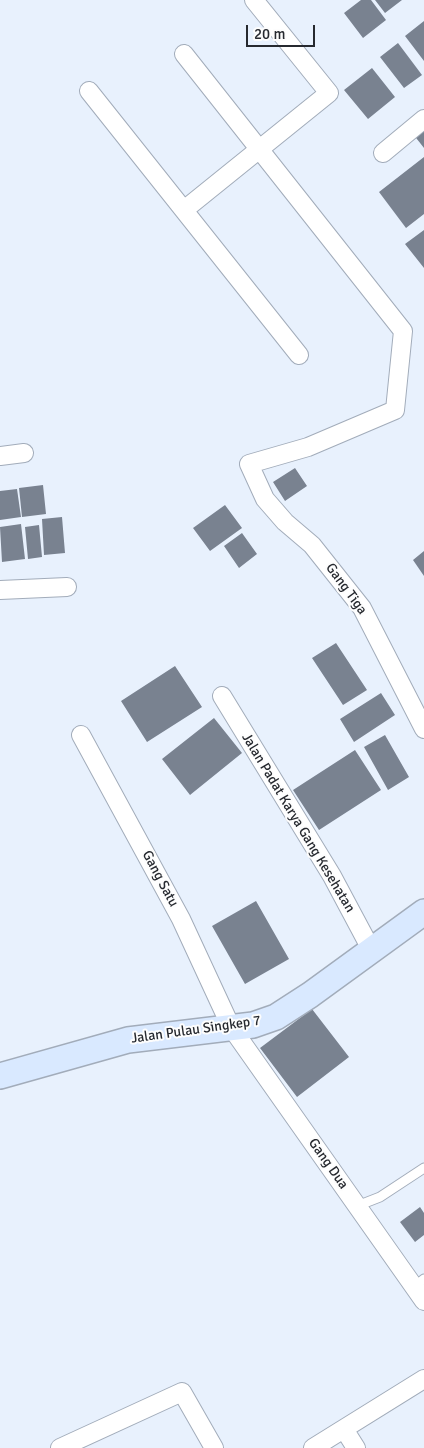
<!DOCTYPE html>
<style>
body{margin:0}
#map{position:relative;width:424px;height:1448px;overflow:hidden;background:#e8f1fd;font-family:Signika,sans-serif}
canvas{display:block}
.scale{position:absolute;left:246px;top:25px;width:69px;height:22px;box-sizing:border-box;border:2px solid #26292f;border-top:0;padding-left:6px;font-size:15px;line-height:18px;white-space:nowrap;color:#26292f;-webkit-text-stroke:4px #fdfdfd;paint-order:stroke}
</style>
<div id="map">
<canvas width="424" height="1448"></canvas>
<div class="scale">20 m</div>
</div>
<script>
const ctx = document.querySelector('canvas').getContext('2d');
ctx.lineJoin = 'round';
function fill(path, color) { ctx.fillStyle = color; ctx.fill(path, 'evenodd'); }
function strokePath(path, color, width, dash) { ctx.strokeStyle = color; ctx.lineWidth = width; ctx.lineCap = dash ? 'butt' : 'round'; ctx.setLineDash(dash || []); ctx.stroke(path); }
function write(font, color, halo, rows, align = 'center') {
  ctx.font = font + ' Signika,sans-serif'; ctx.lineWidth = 4; ctx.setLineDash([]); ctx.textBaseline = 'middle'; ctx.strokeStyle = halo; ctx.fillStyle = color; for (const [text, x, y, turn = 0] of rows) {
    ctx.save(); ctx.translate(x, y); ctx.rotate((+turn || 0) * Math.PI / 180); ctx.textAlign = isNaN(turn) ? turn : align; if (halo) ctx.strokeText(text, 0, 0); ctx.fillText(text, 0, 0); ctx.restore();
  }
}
fill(new Path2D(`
 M361,0H371L386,20L363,38L344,13Z
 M375,0H402L385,13Z
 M424,21V61L405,36Z
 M398,43L422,75L404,88L380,57Z
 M372,68L395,97L368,119L344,90Z
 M424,126V148L413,134Z
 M424,157V214L406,228L379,192Z
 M424,230V268L405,244Z
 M295,468L307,486L285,501L273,482Z
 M43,485L46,514L22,517L19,488Z
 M17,489L21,517L0,520V491Z
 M225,505L242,528L210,551L193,528Z
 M62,517L65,553L44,555L42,519Z
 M21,524L25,559L2,562L0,527Z
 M39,525L42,557L28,559L25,527Z
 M242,533L257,554L239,568L224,546Z
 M424,551V576L413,560Z
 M336,643L367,690L343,705L312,658Z
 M175,666L202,707L147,742L121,701Z
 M381,693L395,715L354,742L340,719Z
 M214,718L242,753L190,795L162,759Z
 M385,735L409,777L388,790L364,747Z
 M355,750L381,790L319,830L293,790Z
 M256,901L289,959L245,984L212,926Z
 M312,1009L349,1057L297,1097L260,1048Z
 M420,1207L424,1213V1235L415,1242L400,1222Z`), '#798290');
const lane = new Path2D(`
 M357,1206L380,1197L424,1168
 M414,1287L424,1279`);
const street = new Path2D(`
 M184,54L403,331L395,410L308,447L249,464L265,499L285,522L312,545L362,608L424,729
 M89,91L299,355
 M383,153L424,119
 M184,210L329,93L254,0
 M0,456L24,453
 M0,590L67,587
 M222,696L332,876L372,951
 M81,735L181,919L231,1027L424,1301
 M344,1429L356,1448
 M60,1448L182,1392L214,1448
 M313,1448L424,1379`);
const secondary = new Path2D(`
 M0,1076L128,1040L253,1025L276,1017L310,995L424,912`);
strokePath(lane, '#a2acba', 11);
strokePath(street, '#a2acba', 20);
strokePath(secondary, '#a2acba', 28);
strokePath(lane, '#fff', 9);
strokePath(street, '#fff', 18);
strokePath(secondary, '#d9e9ff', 25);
write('14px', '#26292f', '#fdfdfd', [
 ["Gang Tiga",346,589,54],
 ["Jalan Padat Karya Gang Kesehatan",298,823,59],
 ["Gang Satu",160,879,62],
 ["Jalan Pulau Singkep 7",196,1030,-8],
 ["Gang Dua",328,1164,55]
]);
</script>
